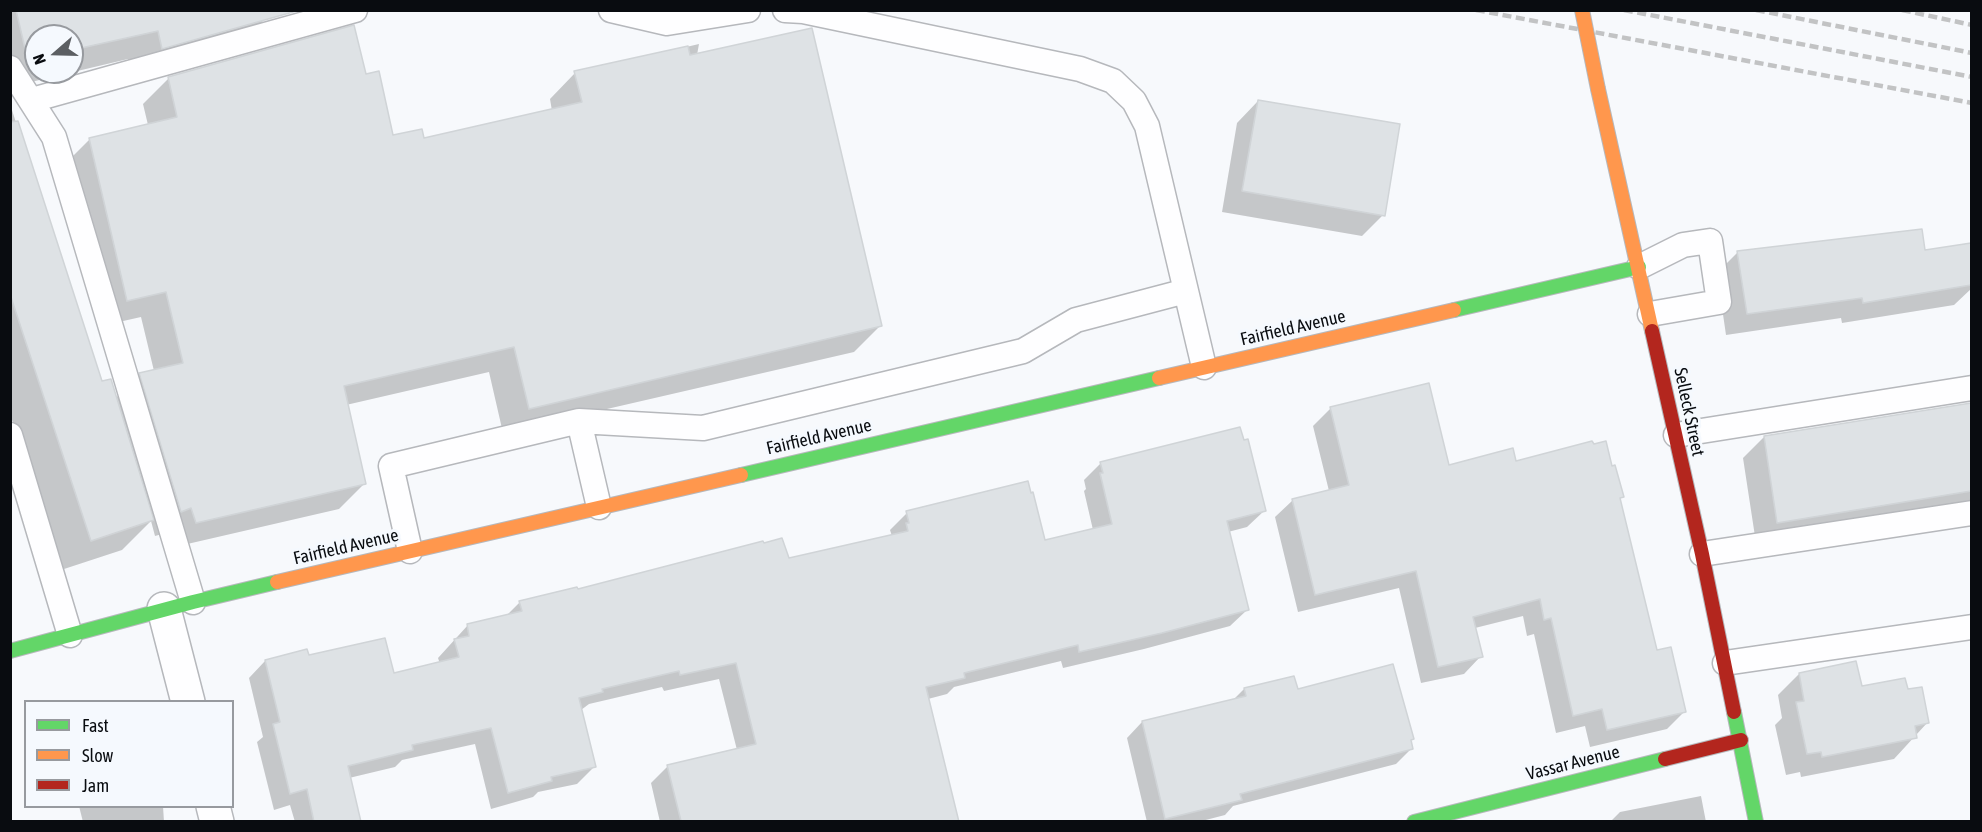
<!DOCTYPE html>
<style>
body{margin:0}
#map{position:relative;width:1982px;height:832px;overflow:hidden;background:#f7f9fc;font-family:"Asap Condensed",sans-serif}
canvas{display:block}
.frame{position:absolute;inset:0;border:12px solid #090c10;pointer-events:none}
.legend{position:absolute;left:24px;top:700px;width:210px;height:108px;box-sizing:border-box;background:#f5f9fe;border:2px solid #979a9f;margin:0;padding:8px 10px;list-style:none;font-size:18px;color:#090c10}
.legend li{display:flex;align-items:center;gap:12px;height:30px}
.legend b{width:30px;border:2px solid #979a9f}
.north{position:absolute;left:24px;top:24px;width:60px;height:60px;box-sizing:border-box;background:#f5f9fe;border:2px solid #979a9f;border-radius:50%;rotate:250deg;font-size:16px;font-weight:700;line-height:24px;text-align:center;color:#090c10}
.north::after{content:'';display:block;margin:auto;width:21px;height:27px;background:#5c5f63;clip-path:polygon(50% 0,100% 100%,50% 72%,0 100%)}
</style>
<div id="map">
<canvas width="1982" height="832"></canvas>
<div class="frame"></div>
<ul class="legend">
<li><b style="height:8px;background:#63d668"></b>Fast</li>
<li><b style="height:8px;background:#ff974d"></b>Slow</li>
<li><b style="height:8px;background:#b3261e"></b>Jam</li>
</ul>
<div class="north">N</div>
</div>
<script>
const ctx = document.querySelector('canvas').getContext('2d');
ctx.lineJoin = 'round';
function fill(path, color) { ctx.fillStyle = color; ctx.fill(path, 'evenodd'); }
function strokePath(path, color, width, dash) { ctx.strokeStyle = color; ctx.lineWidth = width; ctx.lineCap = dash ? 'butt' : 'round'; ctx.setLineDash(dash || []); ctx.stroke(path); }
function write(font, color, halo, rows, align = 'center') {
  ctx.font = font + ' "Asap Condensed",sans-serif'; ctx.lineWidth = 6; ctx.setLineDash([]); ctx.textBaseline = 'middle'; ctx.strokeStyle = halo; ctx.fillStyle = color; for (const [text, x, y, turn = 0] of rows) {
    ctx.save(); ctx.translate(x, y); ctx.rotate((+turn || 0) * Math.PI / 180); ctx.textAlign = isNaN(turn) ? turn : align; if (halo) ctx.strokeText(text, 0, 0); ctx.fillText(text, 0, 0); ctx.restore();
  }
}
fill(new Path2D(`
 M10,10H263L265,19L235,49L132,78L128,59L10,87ZM36,36H72V72H36Z
 M699,44L697,55L880,326L854,352L503,433L489,372L346,405L364,484L339,509L170,548L166,533L155,536L151,521L122,550L61,570L10,414V104L101,383L116,398L140,374L154,371L141,317L101,326L64,165L90,139L148,125L143,104L169,78L365,76L392,137L423,140L552,111L550,99L575,73Z
 M1258,101L1383,215L1362,236L1222,212L1237,123Z
 M1970,245L1972,288L1954,305L1842,323L1841,318L1726,335L1717,273L1738,252H1924Z
 M1971,404L1972,509L1756,543L1743,458L1764,437Z
 M1331,408L1447,467L1515,462L1610,468L1622,497L1619,500L1656,652L1685,711L1667,729L1590,747L1585,726L1556,733L1534,634L1527,636L1523,616L1475,628L1481,656L1464,674L1421,683L1399,588L1298,612L1275,517L1293,500L1329,491L1313,426Z
 M1101,463L1264,511L1247,527L1228,532L1247,610L1230,626L1144,649L1063,668L1061,661L954,687L947,694L928,699L958,822H660L651,783L668,766L737,750L719,679L664,691L662,687L589,704L581,710L594,767L577,784L538,792L533,797L491,809L475,744L402,760L395,767L349,778L360,822H295L290,805L274,810L257,742L263,737L249,678L265,661L308,657L393,675L440,664L438,658L468,625L506,616L520,602L577,591L788,560L892,536L890,530L907,513L1044,542L1093,530L1084,491L1086,489L1084,480Z
 M1799,674L1861,688L1907,691L1928,722L1894,759L1801,777L1800,772L1786,775L1775,725L1782,718L1778,695Z
 M1244,689L1297,691L1410,741L1412,748L1396,764L1233,806L1225,815L1198,822H1147L1127,738L1142,722L1233,700Z
 M1701,796L1706,822H1610L1620,812Z
 M79,806H163L164,822H83Z`), '#0003');
const building = new Path2D(`
 M16,10H300L162,49L158,31L72,50V36H36V59L28,61Z
 M354,25L366,74L379,71L393,135L422,129L424,138L582,102L574,71L688,46L690,55L812,28L882,326L529,409L514,347L344,386L366,484L196,523L191,508L181,512L139,373L183,363L166,292L127,301L89,138L177,117L168,77Z
 M1258,100L1400,124L1385,216L1242,191Z
 M18,121L102,381L111,379L154,520L91,541L10,294V122Z
 M1922,229L1925,250L1971,243V285L1863,303L1862,298L1747,314L1737,251Z
 M1429,383L1449,465L1513,448L1516,461L1592,441L1594,444L1606,441L1612,466L1615,465L1624,497L1620,498L1657,650L1671,647L1686,712L1607,730L1602,709L1573,716L1551,618L1544,620L1540,599L1473,617L1483,657L1438,667L1416,571L1315,595L1292,499L1349,485L1330,407Z
 M1971,403V491L1777,523L1764,436Z
 M1240,427L1244,440L1248,439L1266,511L1227,521L1249,610L1162,633L1079,652L1078,645L964,673L965,678L926,687L959,822L681,821L667,765L756,744L736,663L680,675L679,671L602,689L603,692L579,698L596,767L551,777L552,781L508,793L491,728L412,745L413,750L348,766L361,822H314L307,789L290,794L273,724L280,722L265,660L307,649L309,655L385,638L394,673L459,657L454,639L469,636L467,624L522,611L519,601L577,587L578,589L763,541L764,543L782,538L789,558L908,531L906,523H909L906,511L1028,481L1031,493L1033,492L1045,540L1112,524L1100,473H1103L1100,462Z
 M1856,661L1862,686L1905,678L1908,689L1922,687L1929,723L1915,726L1917,738L1822,757L1821,752L1807,754L1796,702L1804,701L1799,673Z
 M1393,664L1414,739L1411,740L1413,749L1240,794L1242,800L1165,819L1142,721L1246,696L1244,688L1294,676L1298,689Z`);
fill(building, '#dee2e5');
strokePath(building, '#d0d4d7', 1.5);
const lane = new Path2D(`
 M611,10L667,23L748,10
 M785,10L803,11L1080,69L1113,81L1134,101L1147,126L1204,367
 M10,68L54,137L193,602
 M32,100L355,10
 M1639,267L1683,245L1710,241L1719,302L1650,314
 M579,421L599,507
 M10,435L70,635
 M1676,435L1972,388
 M410,551L391,466L579,421L703,428L1023,351L1076,320L1186,291
 M1702,554L1972,513
 M1725,663L1972,627`);
const street = new Path2D(`
 M164,609L188,702
 M213,806L217,822`);
const fast = new Path2D(`
 M1454,310L1639,267
 M741,475L1159,378
 M10,651L193,602L277,582
 M1734,712L1756,822
 M1414,822L1665,759`);
const slow = new Path2D(`
 M1598,89L1652,331
 M1159,378L1454,310
 M277,582L741,475`);
const jam = new Path2D(`
 M1652,331L1702,554L1734,712
 M1665,759L1741,740`);
strokePath(lane, '#b6b8bc', 27);
strokePath(street, '#b6b8bc', 36);
strokePath(fast, '#b6b8bc', 16);
strokePath(slow, '#b6b8bc', 16);
strokePath(jam, '#b6b8bc', 16);
strokePath(lane, '#fefeff', 24);
strokePath(street, '#fefeff', 33);
strokePath(fast, '#63d668', 14);
strokePath(slow, '#ff974d', 14);
strokePath(jam, '#b3261e', 14);
strokePath(new Path2D(`
 M1476,10L1972,103
 M1624,10L1972,77
 M1756,10L1972,53
 M1902,10L1972,25`), '#c2c3c4', 4.5, [9, 4.5]);
const slowBridge = new Path2D(`
 M1582,10L1598,89`);
strokePath(slowBridge, '#b6b8bc', 16, []);
strokePath(slowBridge, '#ff974d', 14);
write('18px', '#090c10', '#f5f9fe', [
 ["Fairfield Avenue",1293,328,-13],
 ["Selleck Street",1689,412,78],
 ["Fairfield Avenue",819,437,-13],
 ["Fairfield Avenue",346,547,-13],
 ["Vassar Avenue",1573,763,-14]
]);
</script>
